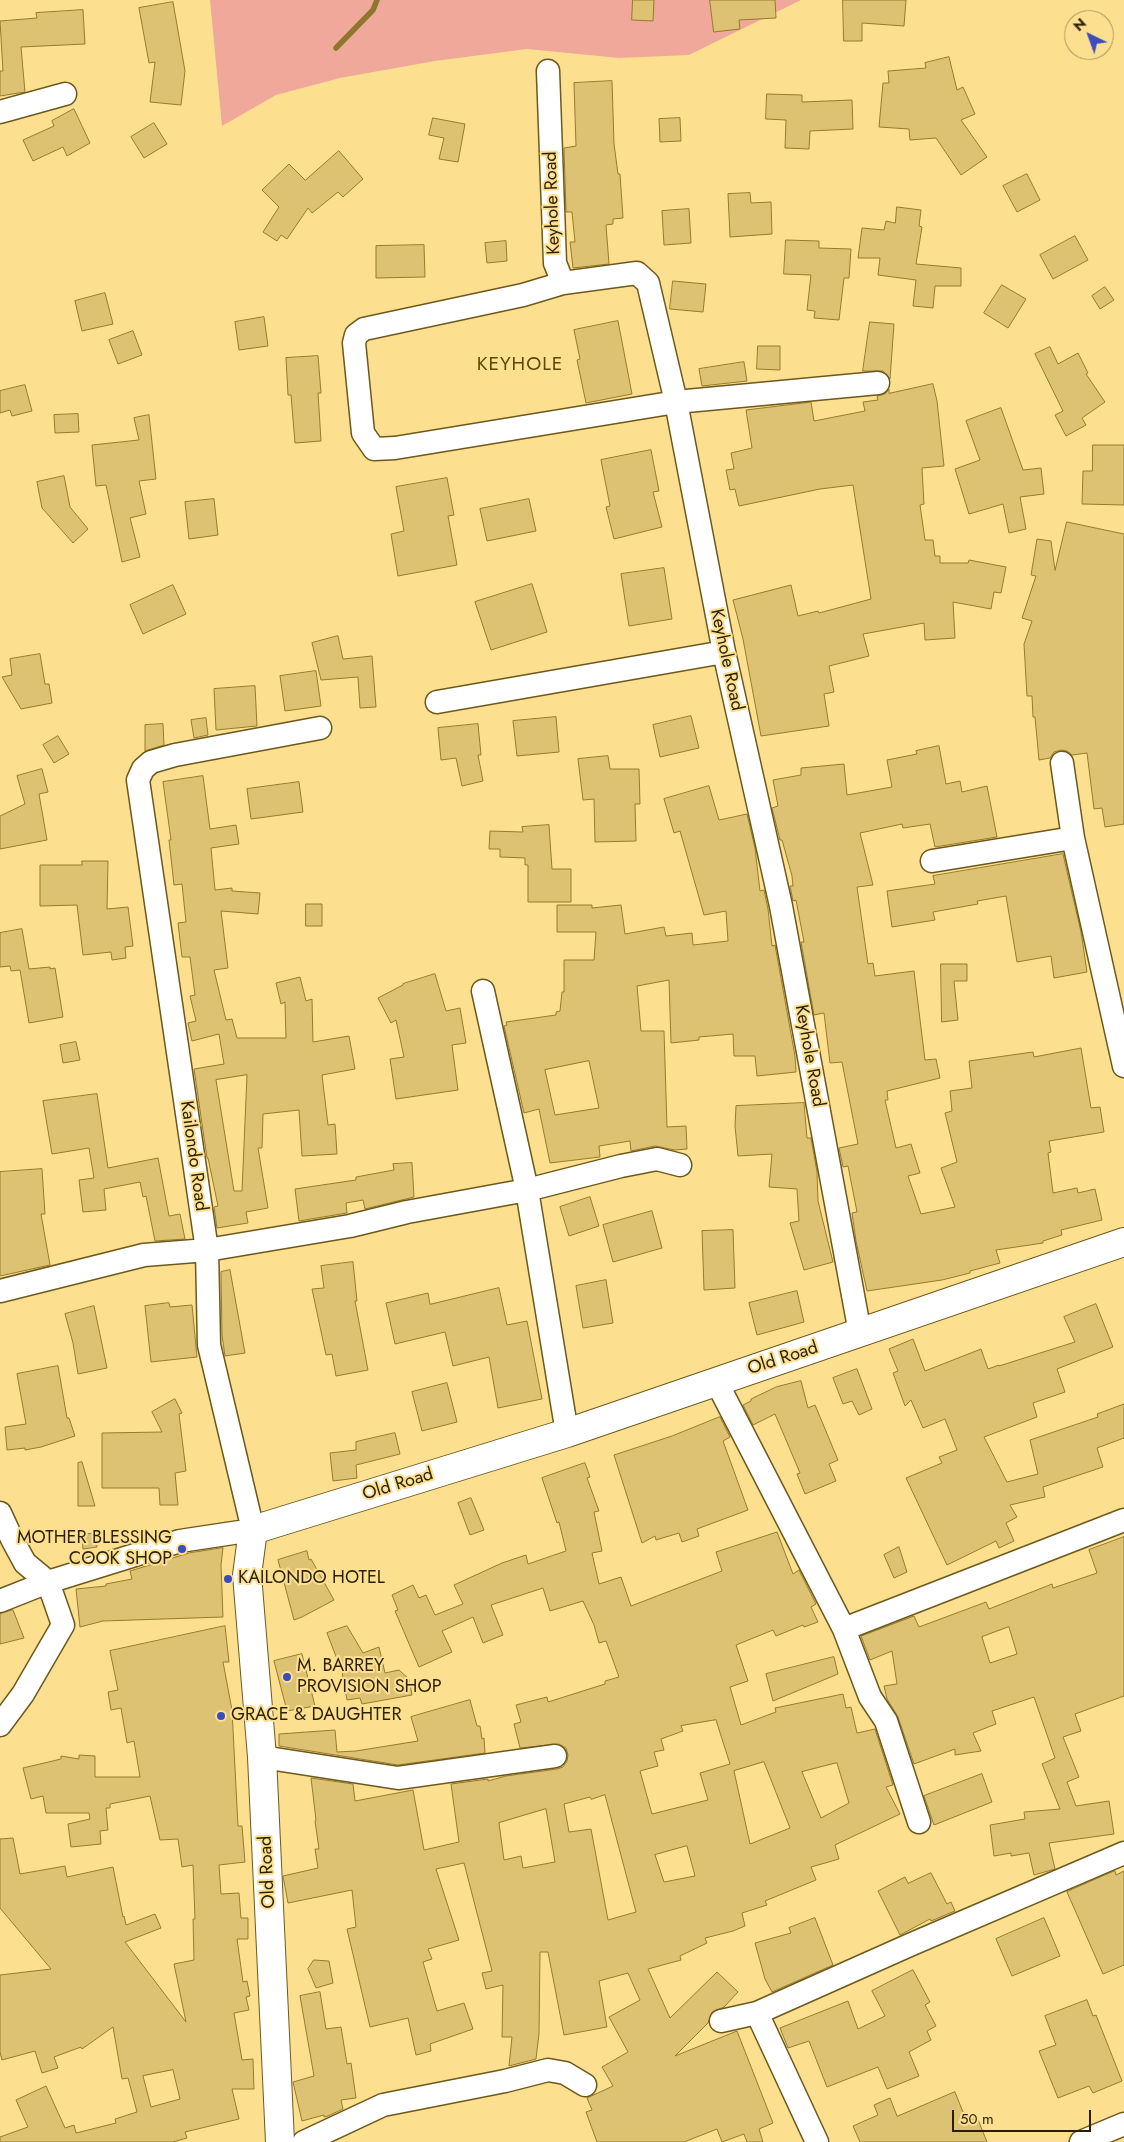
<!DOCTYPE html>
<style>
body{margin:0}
#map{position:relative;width:1124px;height:2142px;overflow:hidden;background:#fce090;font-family:Jost,sans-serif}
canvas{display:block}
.north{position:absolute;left:1064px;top:10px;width:50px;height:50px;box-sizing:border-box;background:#fce090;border:1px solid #a89356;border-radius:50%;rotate:318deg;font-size:14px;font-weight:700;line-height:20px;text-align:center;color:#2a1f00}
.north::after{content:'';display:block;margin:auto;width:18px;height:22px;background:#3a4cbf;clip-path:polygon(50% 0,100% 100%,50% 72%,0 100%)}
.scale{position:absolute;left:952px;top:2110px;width:139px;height:22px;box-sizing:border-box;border:2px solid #2a1f00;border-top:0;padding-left:6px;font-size:15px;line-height:18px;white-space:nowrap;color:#2a1f00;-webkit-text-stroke:4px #fce090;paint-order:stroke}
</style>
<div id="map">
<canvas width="1124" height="2142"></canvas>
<div class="north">N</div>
<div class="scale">50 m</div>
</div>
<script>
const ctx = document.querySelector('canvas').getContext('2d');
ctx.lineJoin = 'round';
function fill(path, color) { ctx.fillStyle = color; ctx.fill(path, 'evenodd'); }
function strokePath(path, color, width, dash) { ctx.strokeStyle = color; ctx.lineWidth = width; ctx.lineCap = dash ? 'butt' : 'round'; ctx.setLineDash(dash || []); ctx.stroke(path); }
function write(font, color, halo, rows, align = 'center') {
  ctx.font = font + ' Jost,sans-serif'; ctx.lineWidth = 4; ctx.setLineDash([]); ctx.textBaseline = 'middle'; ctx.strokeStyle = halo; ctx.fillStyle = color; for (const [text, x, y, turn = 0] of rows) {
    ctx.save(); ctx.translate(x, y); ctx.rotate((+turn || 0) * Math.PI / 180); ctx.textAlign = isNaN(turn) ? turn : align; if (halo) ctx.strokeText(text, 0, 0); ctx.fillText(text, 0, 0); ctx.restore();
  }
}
fill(new Path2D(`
 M210,0H801L689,55L619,58L527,49L435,61L340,78L276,95L222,126Z`), '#f0a89b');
strokePath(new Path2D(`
 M336,48L373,10L377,0`), '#8e762c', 5.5);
const building = new Path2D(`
 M633,0H654L653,21L632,20Z
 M710,0H775L776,18L739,20L740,29L714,32Z
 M843,0H906L904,26L862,23V41H844Z
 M173,2L185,71L181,105L150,102L155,62L149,63L139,8Z
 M83,10L85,44L21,47L25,92L0,96V71H3L0,21L37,18L36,13Z
 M949,57L957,90L963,87L975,114L961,120L987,157L961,175L936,138L910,140L909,129L879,127L883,83H889L888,71L926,68L925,63Z
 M612,81L614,144L618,174H620L623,218L613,219V224L606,225L609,264L573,268L570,242H575L572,212H566L564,148L576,146L574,83Z
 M767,94L802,95V102L852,100L853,129L810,131L809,149L785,148L786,120L766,119Z
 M74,109L90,143L67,156L63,147L33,161L23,140L54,126L52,121Z
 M433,118L465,124L458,162L439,159L444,138L429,135Z
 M680,118L681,141L660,142L659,119Z
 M154,123L167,144L144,158L131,137Z
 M339,151L363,179L343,197L338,192L312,213L308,208L287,239L281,235L277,241L263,232L279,207L262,190L289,164L305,180Z
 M1027,174L1040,200L1017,212L1003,186Z
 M750,193L751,203L771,202L772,234L730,237L728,194Z
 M897,207L921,210L919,226L922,227L916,264L961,268V286H935L933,308L913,306L916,280L878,275L880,258H858L862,228L884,230L886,221L895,223Z
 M689,209L691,243L664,245L662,211Z
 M1075,236L1088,260L1053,279L1040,255Z
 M786,240L819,241V248L851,249L849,278H844L839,320L814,318L815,311L807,310L811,275L784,274Z
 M506,241L507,261L487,263L485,243Z
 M424,245L425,277L376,278V246Z
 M673,281L706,284L703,312L670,309Z
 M1002,285L1026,299L1008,328L984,313Z
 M1105,287L1114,300L1100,309L1092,296Z
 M105,293L113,324L82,331L75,301Z
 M264,317L268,346L239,350L235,322Z
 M618,321L632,394L586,403L577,360L580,359L574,330Z
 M870,322L894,324L890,379L883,371H863Z
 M133,331L142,355L118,364L109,340Z
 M758,346H780V370L757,369Z
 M1050,347L1058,364L1078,353L1088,373L1086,374L1105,402L1082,418L1086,425L1066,436L1055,415L1063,411L1035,354Z
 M318,356L321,393H318L321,441L295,443L291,395H288L286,358Z
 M744,362L747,381L702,386L699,369Z
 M933,384L937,401L944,466L922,468L924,504L920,505L925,540H933L935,556H940V563H968L969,560L1006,567L1001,593L994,592L991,609L953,602L955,638L925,640L924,623L863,634L869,656L829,666L834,692L824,694L829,726L761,736L743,639L733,600L791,585L798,616L818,611L819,613L871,599L853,485L820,489L739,506L735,489L730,490L726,470L734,469L731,453L752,448L746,410L811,402L814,421L865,411L863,402L878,400L877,396L885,394L889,389V393Z
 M25,385L32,411L12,416L10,410L0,413V391Z
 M1001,408L1023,470L1041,468L1044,494L1020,497L1026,529L1009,533L1003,504L969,514L955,469L980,460L966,421Z
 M78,414L79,432L55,433L54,415Z
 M149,415L156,479L139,481L146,514L130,518L140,557L122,562L106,485L96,486L92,445L139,440L134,418Z
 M1093,445H1124V505L1082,504L1083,471H1092Z
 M651,450L659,491L653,492L662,527L614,539L606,507L610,506L601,460Z
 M64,476L70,507L88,529L73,543L42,508L37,482Z
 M447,478L454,515L448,516L457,565L398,576L391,534L404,531L396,487Z
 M214,499L218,535L189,539L185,502Z
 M529,499L536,531L487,541L480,509Z
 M1067,522L1124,534V824L1105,827L1102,808L1094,809L1087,753L1072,755L1067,751L1061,750L1054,752L1050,758L1039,760L1035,717H1033L1032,696H1027L1024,644L1032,621L1022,618L1036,576L1031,575L1037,539L1051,541L1055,570Z
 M664,568L672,619L629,626L621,574Z
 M532,584L547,632L491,650L475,602Z
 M173,585L186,614L143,634L130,605Z
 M338,636L343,659L372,656L376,707L360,708L358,677L321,680L312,643Z
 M40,654L45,684H49L52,703L21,709L2,677L12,675L10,659Z
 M316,671L321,706L285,711L280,676Z
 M255,686L257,726L216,730L214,689Z
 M691,716L699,748L660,757L653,725Z
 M556,717L559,752L517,756L513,721Z
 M206,718L208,735L194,738L191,720Z
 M163,724L164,745L145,751V725Z
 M478,724L481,755H478L483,781L462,786L456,758L441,760L438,728Z
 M58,736L69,754L54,763L43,745Z
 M939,746L946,784L960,781L962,792L987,786L997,837L935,847L930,824L903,828L902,824L860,833L873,885L857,887L868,964L873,963L875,976L914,971L925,1060L936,1059L940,1078L887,1091L888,1100H885L896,1148L911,1144L920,1173L908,1176L921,1214L955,1207L941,1168L957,1162L945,1113L952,1111L950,1091L972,1088L969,1061L1033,1052L1034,1057L1081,1048L1091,1108L1100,1107L1104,1132L1049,1141L1051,1152L1048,1153L1053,1193L1077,1188L1078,1193L1095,1189L1102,1220L1061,1230L1062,1235L1043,1241V1243L996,1250L1000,1263L970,1271V1273L942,1280L867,1291L856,1241L852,1213L857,1212L848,1166L843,1167L839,1148L858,1144L842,1062L830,1063L824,1013L814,1015L801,942H804L796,900L793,901L790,886H793L792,876L782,840H780L772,808L778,806L773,780L801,775V768L844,764L847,795L892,787L887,760L917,754L916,751Z
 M608,756L610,769H639L640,804H635L636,841L595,842L594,799L583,800L578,759Z
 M42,769L48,792L39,794L47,840L0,849V816L25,804L17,776Z
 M203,776L210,829L236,825L239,844L211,848L215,890L232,888V891L260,893L258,914L221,911L228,968L214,970L226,1020L232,1019L237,1038H286L285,1002L281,1004L276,983L300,977L306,1001L312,999L313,1042L349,1036L355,1069L322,1075L328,1125L335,1124L337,1154L302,1156L299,1110L263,1114L262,1148H258L268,1208L246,1212L248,1223L217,1228L214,1207L218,1206L208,1158H207L194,1069L224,1064L219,1034L192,1041L188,1023L196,1021L190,996L195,995L190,957H182L178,923L186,922L182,884L174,885L169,840H171L163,782ZM247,1075L242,1191H234L216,1080Z
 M299,782L303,812L251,819L247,789Z
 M709,786L719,820L747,814L755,848L760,891L764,890L768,909L772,946L775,945L795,1056L796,1072L757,1076L755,1056H734L733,1034L699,1037V1040L671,1043L669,980L637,986L641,1031H664L667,1127L686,1126L687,1149L675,1150L655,1146L631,1151L630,1141L599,1146L600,1157L550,1163L539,1109L524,1113L504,1026L507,1025L506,1022L556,1015V1012L560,1011L562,992H564V960H594L596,932H557V905H592V908L621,905L625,934L664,927L666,936L692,933L693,945L728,941L726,911L704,915L680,831L674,833L664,799ZM589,1061L599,1108L555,1115L545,1070Z
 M549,825L552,869H571V902H528V865H525V858L500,857V849H489L490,831L523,832L522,827Z
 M1063,854L1081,932L1087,972L1054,978L1051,956L1017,962L1006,896L977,901L978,904L933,912L935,920L892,927L887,891L935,884L933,876Z
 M82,861H108L107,909L128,907L133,946L125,947L126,958L112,960L111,952L83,955L77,905L40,906V865H82Z
 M306,904H322V926H306Z
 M22,929L29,969L50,967V969L55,968L63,1017L29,1023L20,970L11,971L10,966L0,967V933Z
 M941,964H967V981H954L958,1020L942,1022Z
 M435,974L446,1011L460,1008L466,1043L452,1045L458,1090L396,1099L390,1059L404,1057L396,1020L391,1023L378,998L403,985V984Z
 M76,1042L80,1060L63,1063L60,1045Z
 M97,1094L108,1168L158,1158L169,1216L180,1214L185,1239L155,1241L146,1196L143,1197L140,1182L104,1189L106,1210L83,1212L79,1180L94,1178L89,1148L52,1154L43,1101Z
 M804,1103L807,1138H811L817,1172L818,1201L833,1262L804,1270L790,1223L799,1221L797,1189L769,1187L772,1154L738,1156L735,1126L736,1106Z
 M412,1163L414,1197L365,1209L363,1200L346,1203L347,1213L299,1221L295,1189L356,1180V1177L394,1170L393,1164Z
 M42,1169L45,1214H41L50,1265L0,1276V1172Z
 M590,1197L599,1226L569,1236L560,1207Z
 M652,1211L662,1248L613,1262L603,1225Z
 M733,1230L735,1288L704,1290L702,1231Z
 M353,1262L357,1301H355L368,1370L336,1376L332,1354L326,1355L312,1289L324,1288L321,1266Z
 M230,1270L245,1353L225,1356L222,1335L221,1272Z
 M606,1280L613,1323L583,1328L576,1286Z
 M499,1288L507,1325L527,1321L542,1399L498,1408L489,1357L453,1366L445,1332L395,1344L386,1303L428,1293L430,1304Z
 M797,1291L804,1322L757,1335L749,1303Z
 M169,1303L170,1307L192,1305L197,1357L151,1362L145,1306Z
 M1096,1304L1113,1347L1057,1369L1065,1392L1033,1403L1037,1417L984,1437L1007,1482L1038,1474L1030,1440L1098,1417L1097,1414L1124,1404V1438L1097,1448L1103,1467L1043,1487L1045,1497L1010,1505L1017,1517L1006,1523L1014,1541L999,1548L996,1541L947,1565L906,1478L942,1463L939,1457L957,1450L945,1419L923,1428L911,1400L905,1406L893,1373L898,1371L889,1349L913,1339L925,1371L981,1349L988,1369L999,1365V1366L1075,1342L1064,1317Z
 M94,1306L107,1368L78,1374L73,1343L65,1314Z
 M58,1366L67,1418H69L75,1436L41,1447L25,1450V1448L7,1450L5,1427L26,1424L17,1374Z
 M857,1369L872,1409L859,1415L852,1401L843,1404L833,1378Z
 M801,1381L808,1408L815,1405L838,1460L829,1464L836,1481L805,1494L797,1474L800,1473L775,1414L753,1425L743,1405L751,1401V1399L776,1387Z
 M447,1383L457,1422L422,1431L412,1392Z
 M175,1399L182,1413L179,1414L186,1471L175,1473L178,1505H160L159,1488H102V1433L162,1432L152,1412Z
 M720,1417L730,1437L723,1441L748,1510L697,1529L699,1536L682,1542L679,1533L656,1540L655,1536L642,1543L614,1455L672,1436Z
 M395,1433L400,1454L356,1465L357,1478L333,1481L330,1453L356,1450V1442Z
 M82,1462L95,1506H78V1463Z
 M585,1463L590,1477L587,1478L599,1511L594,1512L602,1551L592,1553L599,1584L621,1577L631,1606L722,1571L716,1552L777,1532L793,1574L799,1570L816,1604L811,1607L818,1622L804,1627L803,1625L776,1636L773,1630L736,1645L748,1681L730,1687L741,1725L776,1712L775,1708L843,1694L846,1708L851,1707L857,1733L875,1729L893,1785L886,1787L900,1814L835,1845L839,1859L811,1867L816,1880L765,1901L767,1905L742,1913L745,1926L733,1931L705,1938L707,1943L680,1956L681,1960L648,1969L670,2018L717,1972L738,1992L724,2007L712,2012L708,2023L675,2056L737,2031L773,2123L759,2129L763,2142H747L744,2134L722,2142L717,2129L684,2142H597L586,2112L592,2110L587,2098L613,2086L602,2067L628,2052L609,2017L640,2000L628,1973L599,1981L607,2027L564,2035L548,1952H540L539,2034L536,2059L509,2066L512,2037H502L503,1985L486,1989L482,1973L492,1971L464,1863L436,1869L459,1940L428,1949L432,1959L423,1962L437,2011L464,2003L473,2029L430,2044L431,2051L416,2055L408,2018L370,2027L347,1929L356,1927L352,1890L288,1903L283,1876L318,1868L315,1849H319L315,1821L316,1820L311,1778L353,1784L355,1801L413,1790L424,1850L459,1842L451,1784L488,1779V1781L506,1776L557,1769L563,1767L567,1761L568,1755L566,1748L559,1744L520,1748L514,1724L521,1722L516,1705L547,1697L548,1702L605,1684V1681L619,1677L606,1641L599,1643L594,1625L583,1601L550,1611L543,1588L491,1605L503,1635L483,1643L473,1617L442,1631L452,1652L419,1667L395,1611L398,1610L392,1595L413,1585L419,1598L426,1595L435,1615L463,1604L454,1585L502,1563L526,1555L528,1564L566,1551L559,1522L557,1523L542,1478ZM716,1720L730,1764L700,1773L708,1800L652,1814L640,1771L658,1766L654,1752L664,1750L661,1739L683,1731L681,1726ZM764,1762L790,1828L750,1844L734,1771ZM837,1763L849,1803L821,1818L802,1772ZM605,1795L636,1912L608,1920L591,1829L569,1832L564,1804L590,1797L591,1799ZM546,1809L555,1862L523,1868L521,1856L504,1860L499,1823ZM687,1846L695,1876L664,1882L655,1855Z
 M471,1498L484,1530L470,1535L458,1503Z
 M96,1533L97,1547L83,1549L82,1535Z
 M1124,1537V1696L1075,1714L1081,1731L1063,1737L1079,1777L1067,1782L1076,1806L1109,1801L1114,1834L1049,1843L1055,1869L1034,1875L1029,1853L1011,1856V1853L994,1856L990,1825L1025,1819L1024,1812L1060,1809L1042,1764L1055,1758L1034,1697L992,1711L996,1724L973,1733L981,1751L955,1755V1749L914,1764L898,1717L887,1699L884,1686L897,1684L892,1651L870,1660L861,1636L914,1616L919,1627L986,1602L989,1609L1052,1584L1053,1588L1097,1573L1089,1550ZM1009,1627L1017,1654L990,1663L982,1637Z
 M899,1547L907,1572L894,1578L884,1555Z
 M223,1548L221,1565L223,1617L103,1621L80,1627L76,1589L106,1586V1584L132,1579L130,1571L189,1553Z
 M307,1551L309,1560L311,1559L334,1600L302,1617L294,1620L278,1560Z
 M13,1610L24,1638L0,1644V1614Z
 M225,1626L229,1662H223L232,1710L238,1826H242L245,1862L219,1865L221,1894L239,1893L241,1918H248V1939H237L243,1982L247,1981L250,1996L246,1997L249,2010L234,2013L242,2060L253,2059L254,2089H232L239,2119L185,2132L187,2138L173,2142H0V2137L28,2127L16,2100L46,2086L65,2128L74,2125L76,2133L116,2123L115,2119L137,2112L128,2078L122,2079L113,2027L82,2049L81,2047L54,2057L58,2068L42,2073L35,2051L2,2060L0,2052V1975L51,1969L0,1908V1839L13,1838L20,1874L65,1866L67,1877L113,1867L123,1917L124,1916L126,1925L155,1914L161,1928L125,1942L186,2022L174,1964L194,1960L193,1919H195L193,1865L182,1867L178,1839L160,1840L150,1796L110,1804V1808H106L108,1830L100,1831L101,1844L71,1847L68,1824L90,1819L89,1813H46L43,1796L31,1799L23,1768L61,1759V1756L79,1759V1755L95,1756V1777H140L134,1741L127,1743L121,1708L111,1710L108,1692L118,1690L110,1651ZM173,2070L180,2099L151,2107L143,2076Z
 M347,1626L363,1653L379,1647L385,1673L399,1670L409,1679L412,1695L362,1704L360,1698L347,1700L342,1672L327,1633Z
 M302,1654L315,1706L287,1711L274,1661Z
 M834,1657L838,1674L773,1701L766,1674Z
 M470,1700L477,1726H480L482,1739L484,1738L485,1753L398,1765L279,1746V1734L335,1730L337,1752L356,1751L418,1741L411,1717Z
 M982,1774L992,1802L934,1825L924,1796Z
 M1115,1871L1116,1875L1124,1871V1965L1103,1974L1067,1892Z
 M931,1873L947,1904L951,1902L955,1911L931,1921L930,1919L900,1935L878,1891L905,1877L908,1883Z
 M815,1918L833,1965L772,1992L765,1979L755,1943L791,1933L789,1928Z
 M1044,1918L1060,1956L1012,1976L996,1939Z
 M314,1960L329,1961L333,1983L316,1988L308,1969Z
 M913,1970L930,2002L925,2005L936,2026L927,2031L931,2040L909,2052L919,2076L887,2089L878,2067L827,2087L809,2041L788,2048L780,2028L848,2001L858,2029L885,2016L872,1991Z
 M320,1992L326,2029L341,2027L347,2064L351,2063L356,2098L341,2100L343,2109L328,2116L324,2117V2115L302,2121L293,2082L314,2076L300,1996Z
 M1087,2000L1093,2016L1096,2015L1122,2081L1093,2093L1089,2086L1058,2098L1039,2051L1056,2045L1045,2016Z
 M955,2092L967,2122L977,2117L987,2142H860L853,2126L878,2115L874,2105L890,2098L897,2116Z`);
fill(building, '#dec273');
strokePath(building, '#967c2a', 1);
const street = new Path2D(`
 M548,71L555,263L563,283L637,273L648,283L676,402L724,652L781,906L860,1333
 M0,112L65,94
 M563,283L523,295L364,329L356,335L354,343L363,433L374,449L395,448L676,402L878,383
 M437,702L724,652
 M1062,763L1073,838L1124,1066
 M932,861L1073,838
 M483,991L527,1190L567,1433
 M0,1291L144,1255L207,1250L350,1226L407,1212L527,1190L621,1166L657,1159L680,1165
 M716,1381L844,1629L870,1697L886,1721L919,1822
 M0,1513L12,1539L25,1563L48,1582L180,1541L253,1530L209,1345L207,1250L138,780L143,769L151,762L175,755L320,728
 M0,1601L48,1582L63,1625L23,1694L0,1725
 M844,1629L1124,1520
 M262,1757L398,1778L555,1756
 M757,2013L817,2142
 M721,2021L757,2013L912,1944L1124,1853
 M304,2142L383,2105L505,2081L548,2070L565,2073L585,2085
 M1081,2142L1124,2124`);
const secondary = new Path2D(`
 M280,2142L262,1757L247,1575L253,1530L567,1433L1124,1242`);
strokePath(street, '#6d591b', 25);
strokePath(secondary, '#6d591b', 30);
strokePath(street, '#fff', 22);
strokePath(secondary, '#fff', 28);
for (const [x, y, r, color] of [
 [182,1549,5,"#3a4cbf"],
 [228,1579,5,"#3a4cbf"],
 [287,1677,5,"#3a4cbf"],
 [221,1716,5,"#3a4cbf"]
]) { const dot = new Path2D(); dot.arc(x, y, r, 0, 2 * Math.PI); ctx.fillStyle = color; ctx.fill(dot); strokePath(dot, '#fce090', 2); }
write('18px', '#2a1f00', '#fce090', [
 ["Keyhole Road",553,203,-92],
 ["Keyhole Road",726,660,78],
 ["Keyhole Road",809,1056,80],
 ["Kailondo Road",193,1156,82],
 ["Old Road",783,1359,-18],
 ["Old Road",398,1485,-17],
 ["Old Road",268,1872,-93]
]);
write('18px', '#2a1f00', '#fce090', [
 ["MOTHER BLESSING",172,1539,"right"],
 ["COOK SHOP",172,1560,"right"],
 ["KAILONDO HOTEL",238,1579],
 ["M. BARREY",297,1667],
 ["PROVISION SHOP",297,1688],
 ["GRACE & DAUGHTER",231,1716]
], 'left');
ctx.letterSpacing = '1px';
write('19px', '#5b4801', '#fce090', [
 ["KEYHOLE",520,365]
]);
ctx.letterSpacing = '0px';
</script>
